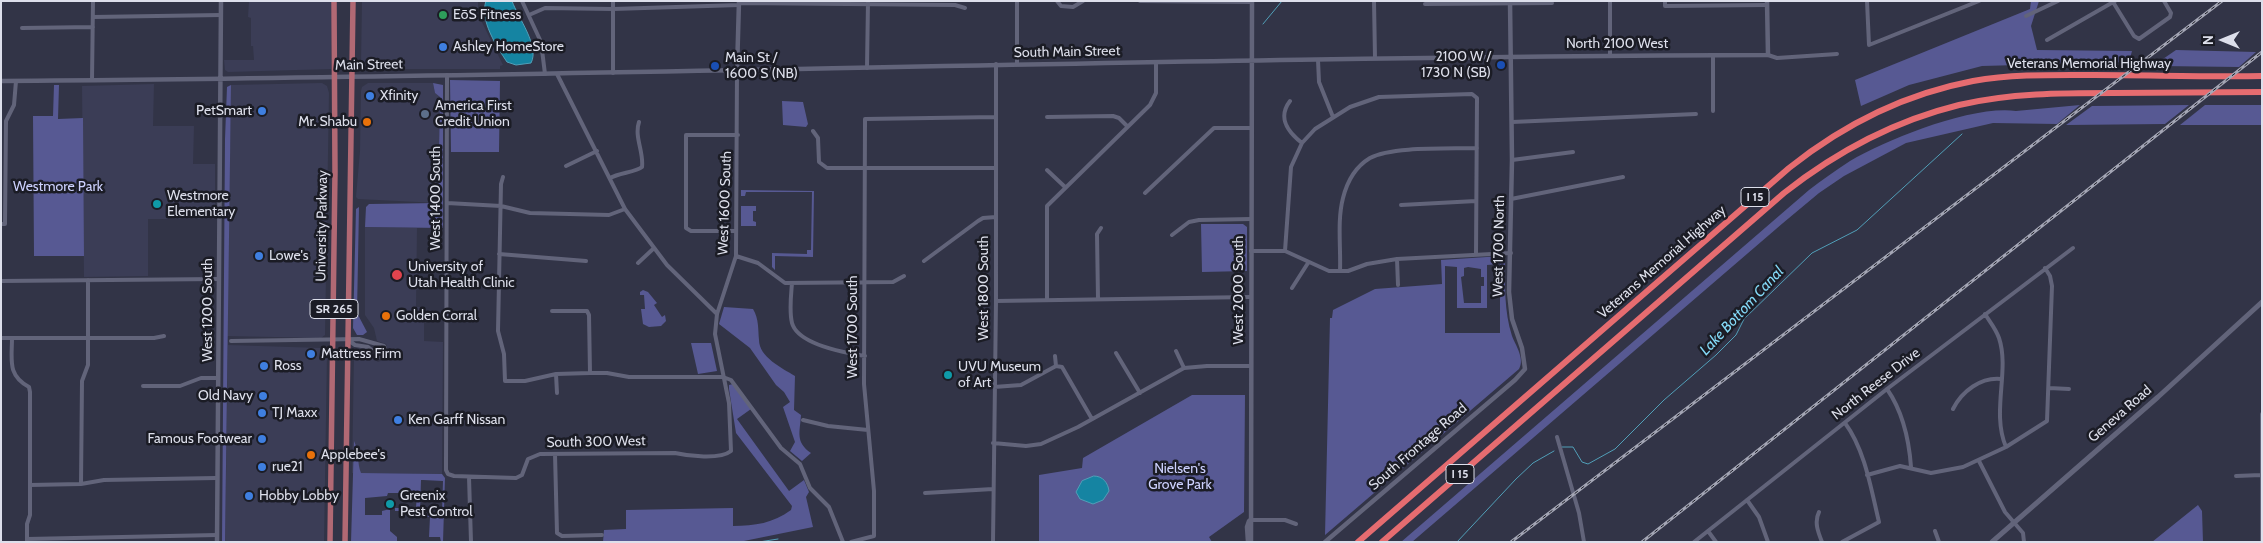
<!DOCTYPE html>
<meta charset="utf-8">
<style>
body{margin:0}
#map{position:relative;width:2263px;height:543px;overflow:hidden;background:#323447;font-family:Cabin,sans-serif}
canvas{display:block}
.frame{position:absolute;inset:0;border:2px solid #dddfeb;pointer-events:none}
.north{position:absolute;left:2198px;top:15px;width:50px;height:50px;-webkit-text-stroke:4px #1b1c25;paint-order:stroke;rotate:270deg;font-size:14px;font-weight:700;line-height:20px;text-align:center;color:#dddfeb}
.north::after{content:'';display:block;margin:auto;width:18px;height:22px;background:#dddfeb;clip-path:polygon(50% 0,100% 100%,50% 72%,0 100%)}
</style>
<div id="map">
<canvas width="2263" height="543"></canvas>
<div class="frame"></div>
<div class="north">N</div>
</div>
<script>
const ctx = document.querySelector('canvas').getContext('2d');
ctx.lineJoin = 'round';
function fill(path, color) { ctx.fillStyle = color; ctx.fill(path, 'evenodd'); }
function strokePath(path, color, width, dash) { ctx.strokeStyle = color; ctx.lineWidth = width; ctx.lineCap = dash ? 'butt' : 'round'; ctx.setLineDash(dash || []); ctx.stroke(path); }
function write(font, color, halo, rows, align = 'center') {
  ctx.font = font + ' Cabin,sans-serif'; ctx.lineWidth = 5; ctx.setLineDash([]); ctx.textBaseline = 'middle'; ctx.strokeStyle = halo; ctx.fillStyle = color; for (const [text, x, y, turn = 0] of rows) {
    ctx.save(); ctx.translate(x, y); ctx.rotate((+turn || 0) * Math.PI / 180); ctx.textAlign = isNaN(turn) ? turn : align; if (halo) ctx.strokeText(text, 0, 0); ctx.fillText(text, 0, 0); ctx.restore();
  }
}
fill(new Path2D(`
 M249,1H332L331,69L228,72L225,70L224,60H254L253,46H251V18L248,17Z
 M362,1H478V14L503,65L500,66V69H367L362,66L361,63Z
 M322,83L327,86L329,93L325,335L321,338L227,336L231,85Z
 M368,83H433L435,93L440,97L438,203L358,199L356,197L360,151L361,91L362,87Z
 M154,84L153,126H194L193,164H215V219H148V276L84,277L82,86Z
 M365,227L417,228L416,307H424V341L443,342L442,474L352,473L354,355L360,348L367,349L372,353L374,359L378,362L387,358L389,353L386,344L377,341L374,328L365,315Z
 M228,345L321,348L325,349L327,354L324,542H225Z`), '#3b3d56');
fill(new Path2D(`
 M2031,1H2039L2031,26L2037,50L2132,51L2129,62L1982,66L1909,85L1861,106L1855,80L2030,9Z
 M2176,50L2256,52L2239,67L2159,66L2160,61Z
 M450,80L500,81L499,152H451Z
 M433,83L443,85V228L365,227L366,207L369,204L438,203L440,97L435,93Z
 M54,85H59L58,119L83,118L84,256H34L33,116H53Z
 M231,85L225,542H222L225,139L227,87Z
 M782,101L803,102L808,124L806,127L783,125Z
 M2080,105L2057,124L1993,123L1906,143L1844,176L1819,193L1783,223L1412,542H1401L1809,190C1822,180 1836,170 1850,161C1888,139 1972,105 2016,111Z
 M2189,105L2165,124L2066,125L2092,106Z
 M2205,105H2262V125H2180Z
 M741,190L814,191L813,257L775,256V270L772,267V253L807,254V250H811L812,192H746L745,196H741Z
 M741,206H756V211H753V221L756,222V226H741Z
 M359,207L357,313L367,332L363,335H357L353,328L356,209Z
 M1201,224H1243L1247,227V271L1202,272Z
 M1502,256L1505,259C1505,285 1504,311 1512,336C1516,346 1525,359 1519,369L1325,535L1330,318H1332L1333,310L1375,289L1442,284L1441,260ZM1500,264V333H1445V266L1457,267V308H1487V265ZM1468,267L1481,269V277H1484V286H1481V303H1464L1461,277L1464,276V268Z
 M643,290L648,292L657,303L654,305L662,317L665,315L666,321L661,326L649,327L643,324L641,309H645L644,295H640V292Z
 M724,307L753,309C759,319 758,329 759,340C759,357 782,368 795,376L794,410L801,415C800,432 795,442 811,453L802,461L790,451L795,442L783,407L790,402L784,392L776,385L750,348L719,324Z
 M691,343H711L717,371L698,374Z
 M733,384L751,409L737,419L789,491L804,480L809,492L806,497L813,527L739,542H603L604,530L626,529V510L733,508V526C755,526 773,523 791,510L792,506L736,433L729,389V385Z
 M1192,395H1245L1244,512L1209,537L1212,542H1039V475L1082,468L1083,458Z
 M354,441C359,451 357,463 361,473L442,474L445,478L443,542H441L440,537H429L430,517H424L427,513H442L443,481L423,480H421L420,511H395V508H416L417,493H388L387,496L365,498V515H382V511L390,509V531L397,537V542H351Z
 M2198,505L2202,511L2203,542H2152Z`), '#575993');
const water = new Path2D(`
 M486,1H512C518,18 540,46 531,63L516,65L507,62C497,47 479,20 486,1Z
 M1094,476C1103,476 1108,483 1109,491L1103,500L1093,504L1080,499L1076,492L1082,481Z`);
fill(water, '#1584a2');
strokePath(water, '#519fb8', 1);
strokePath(new Path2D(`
 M1263,24L1282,1
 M1562,447H1573L1582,462L1588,464L1615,449L1664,400L1716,355L1736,335L1744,319L1812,253L1857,230L1962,134
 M759,542L778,539
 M1457,542L1516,479L1533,463L1554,451`), '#519fb8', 1);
strokePath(new Path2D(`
 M522,1L541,42L545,74
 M1057,1L1061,6L1073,7L1083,1
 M1140,1L1252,2
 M1374,1L1375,58
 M1610,1V55
 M1665,1V6L1767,5
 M1867,1L1869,45L1979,1
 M2113,2L2134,36L2139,39L2170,17L2171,13L2164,1
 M739,3L955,5L965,8
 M1425,4L1552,3
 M529,15L545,8L613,9L739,5
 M2026,16L2058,1
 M93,17L221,15
 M22,28L93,27
 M2047,40L2115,1
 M1713,55V111
 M1768,55L1777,58L1837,54
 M1318,60L1319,82L1333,117
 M1017,64V1
 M867,68L868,1
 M613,73V1
 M557,74L625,209L667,265L717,314
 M447,75L446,470L448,474L454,476L516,478L522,475L528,459L540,454L675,453C688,456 720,460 731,451L729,403L715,334L717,314L736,256L737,71
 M92,80L93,1
 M1290,101C1277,118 1288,132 1302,143
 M1047,117L1113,116L1119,118L1127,126
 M1512,122L1696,114
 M813,131L818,138L819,162L827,168H996
 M1512,160L1573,152
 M566,166L597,151
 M1047,170L1065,187
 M503,177L501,184L498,331L504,354L505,381H525L556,374L590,373H607L629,377H723L731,380L781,448L800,464L810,488L829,507L843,542
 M610,178C619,173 636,172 642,167C644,152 634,137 639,122
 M1145,193L1214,128H1252
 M1511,199L1623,177
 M447,203L501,206L530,213L609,215L625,209
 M1401,205L1476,201
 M1,224H5L6,121L14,105L16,81
 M736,231H691L686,228V135H738
 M1172,235L1189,222L1199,220L1251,219
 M1251,251H1285L1329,271H1348L1367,264L1397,259L1511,253
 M1285,251L1291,167L1302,143L1315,129L1350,107L1379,97L1472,94L1477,98L1476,255
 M499,254L586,261
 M736,256L758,263L785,283L893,282L904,276
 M1397,259L1398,285
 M924,261L978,221L983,218L996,217
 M638,263L653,249
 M1340,271C1341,248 1337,221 1343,198C1347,182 1355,167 1370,158C1392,146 1450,149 1477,148
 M1,281L219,279
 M792,283C791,296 789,311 792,323C798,345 846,353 865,356
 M1292,288L1308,263
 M1098,299L1097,234L1101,228
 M1047,300V206L1150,105L1156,93V62
 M996,301L1250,297
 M552,311H587L589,315L590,373
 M1985,314C1990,322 1996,329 1999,338C2010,371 1991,412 2006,447
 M1,338H154L164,336
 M12,338C12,360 7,375 29,387L30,392V515L27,524V542
 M231,341L359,339L384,346L387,353L384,357H380L368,347L355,345L348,340
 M1176,351L1184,368
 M1116,353L1140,393
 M1055,356L1056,366L1062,367L1092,419
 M556,374L557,393
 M143,386H180L201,378H218
 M994,387L1021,385L1056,366
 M2049,388L2069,389
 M1887,389C1903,412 1909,439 1911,467
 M1953,409C1962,391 1981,377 2001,379
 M2262,414V540
 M803,420L828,426L868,430
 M1557,437L1579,513L1584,542
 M993,443L1026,446L1041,444L1078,427L1184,368L1207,366H1250
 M555,454L557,533L562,536L602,535
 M1979,461L2005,512L2023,533L2024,542
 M1867,475L1900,466L1931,473L1963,467L2006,447L2047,421L2052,286L2050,276L2045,268
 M2236,476L2261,475
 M469,477L471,542
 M81,484L82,381L88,365V280
 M30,485L81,484L104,480L216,478
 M925,493L993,489
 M1747,500L1759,517L1768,542
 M1819,512C1814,522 1818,532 1822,542
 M1250,520H1285L1296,524
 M1708,531L1716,542
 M1935,531L1939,542
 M27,539L217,535
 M851,542L874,536V491L864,384L865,119L996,117
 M993,542L996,301V64
 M1694,542L1887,389L2073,248
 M1842,542L1879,522C1871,489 1865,450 1845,423`), '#62647a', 4);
strokePath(new Path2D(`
 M737,71L739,1
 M1,81C590,77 1179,57 1768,55L1767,1
 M217,542L221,1
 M1248,542L1247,527L1249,521
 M1251,542L1252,1
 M1325,542L1515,380L1525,369L1522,348L1512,319L1509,292L1512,160L1510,1`), '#62647a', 4.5);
strokePath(new Path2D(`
 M1992,542L2158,397L2262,302`), '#62647a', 5);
strokePath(new Path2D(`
 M330,542L335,172L334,1
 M345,542L353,1`), '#b16974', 5.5);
strokePath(new Path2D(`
 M1358,542L1789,168C1843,125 1904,94 1973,81C2013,74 2053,75 2094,75C2150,75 2206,77 2262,76
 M1382,542L1784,193C1836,152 1894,121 1959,105C2010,93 2062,93 2114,93C2163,93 2212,92 2262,92`), '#e66c70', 6);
const rail = new Path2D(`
 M1511,542L2222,1
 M1642,542L2262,52`);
strokePath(rail, '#a4a6b5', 3);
strokePath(rail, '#1b1c25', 1, [4]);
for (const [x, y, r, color] of [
 [443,15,5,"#2e9e5b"],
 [443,47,5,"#3f7fe0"],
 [1501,65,5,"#1a4fb4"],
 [715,66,5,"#1a4fb4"],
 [370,96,5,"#3f7fe0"],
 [262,111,5,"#3f7fe0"],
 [425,114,5,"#5c6f8a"],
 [367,122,5,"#e8710a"],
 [157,204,5,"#0f9aa8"],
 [259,256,5,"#3f7fe0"],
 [397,275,6,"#e0444e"],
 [386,316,5,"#e8710a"],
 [311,354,5,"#3f7fe0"],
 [264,366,5,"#3f7fe0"],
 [948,375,5,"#0f9aa8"],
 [263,396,5,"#3f7fe0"],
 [262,413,5,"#3f7fe0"],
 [398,420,5,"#3f7fe0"],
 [262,439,5,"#3f7fe0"],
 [311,455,5,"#e8710a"],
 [262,467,5,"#3f7fe0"],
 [249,496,5,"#3f7fe0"],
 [390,504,5,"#0f9aa8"]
]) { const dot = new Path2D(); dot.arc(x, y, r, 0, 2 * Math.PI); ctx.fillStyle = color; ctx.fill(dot); strokePath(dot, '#1b1c25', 2); }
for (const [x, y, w] of [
 [1755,197,28],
 [334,309,48],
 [1460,474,28]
]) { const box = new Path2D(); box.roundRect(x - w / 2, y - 9.5, w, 19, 4); ctx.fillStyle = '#1b1c25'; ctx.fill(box); strokePath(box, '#dddfeb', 1); }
write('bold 12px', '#dddfeb', null, [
 ["I 15",1755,197],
 ["SR 265",334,309],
 ["I 15",1460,474]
]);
write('14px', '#dddfeb', '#1b1c25', [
 ["EōS Fitness",453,15],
 ["Ashley HomeStore",453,47],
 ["2100 W /",1491,57,"right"],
 ["1730 N (SB)",1491,73,"right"],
 ["Main St /",725,58],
 ["1600 S (NB)",725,74],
 ["Xfinity",380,96],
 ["America First",435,106],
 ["Credit Union",435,122],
 ["PetSmart",252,111,"right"],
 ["Mr. Shabu",357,122,"right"],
 ["Westmore",167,196],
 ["Elementary",167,212],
 ["Lowe's",269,256],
 ["University of",408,267],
 ["Utah Health Clinic",408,283],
 ["Golden Corral",396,316],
 ["Mattress Firm",321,354],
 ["Ross",274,366],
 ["UVU Museum",958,367],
 ["of Art",958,383],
 ["Old Navy",253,396,"right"],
 ["TJ Maxx",272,413],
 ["Ken Garff Nissan",408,420],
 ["Famous Footwear",252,439,"right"],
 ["Applebee's",321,455],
 ["rue21",272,467],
 ["Hobby Lobby",259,496],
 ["Greenix",400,496],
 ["Pest Control",400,512]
], 'left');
write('14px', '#dddfeb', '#1b1c25', [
 ["North 2100 West",1617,44],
 ["South Main Street",1067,52,-1],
 ["Veterans Memorial Highway",2089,64],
 ["Main Street",369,65,-1],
 ["West 1400 South",436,198,-90],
 ["West 1600 South",725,203,-88],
 ["University Parkway",322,226,-89],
 ["West 1700 North",1499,246,-89],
 ["Veterans Memorial Highway",1662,262,-41],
 ["West 1800 South",984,288,-90],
 ["West 2000 South",1239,290,-90],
 ["West 1200 South",208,310,-90],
 ["West 1700 South",853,327,-90],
 ["North Reese Drive",1876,384,-38],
 ["Geneva Road",2120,414,-41],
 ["South 300 West",596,442,-1],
 ["South Frontage Road",1418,447,-41]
]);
write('14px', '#cdd1fe', '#1b1c25', [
 ["Westmore Park",58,187],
 ["Nielsen's",1180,469],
 ["Grove Park",1180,485]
]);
write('italic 15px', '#84daf8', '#1b1c25', [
 ["Lake Bottom Canal",1742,311,-47]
]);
</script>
